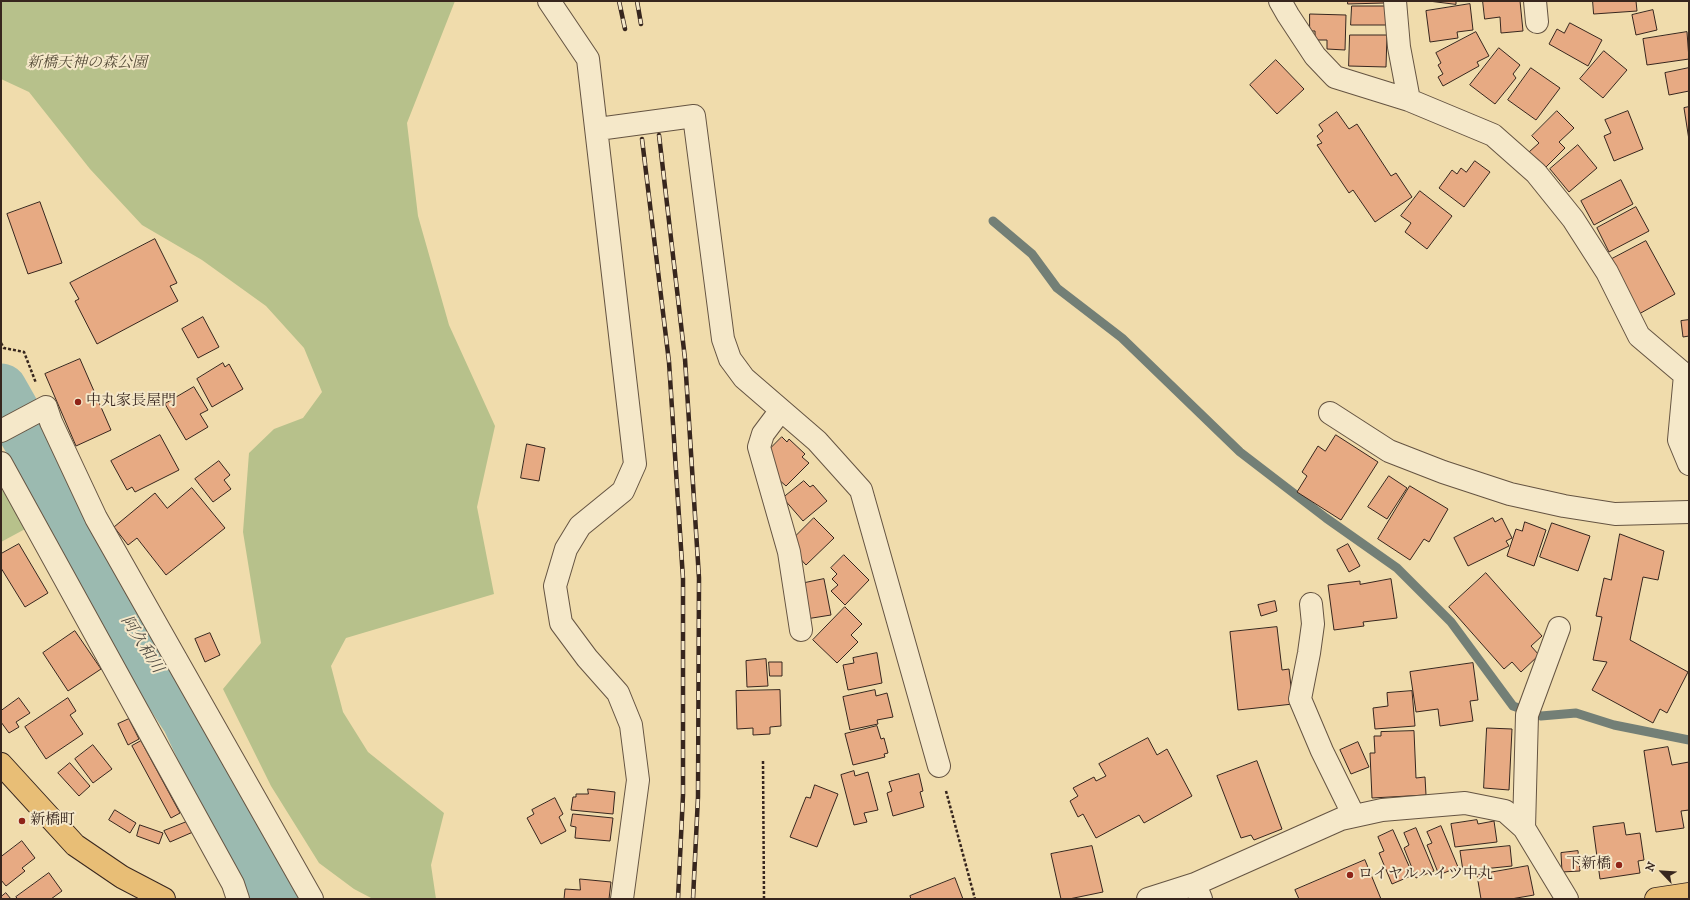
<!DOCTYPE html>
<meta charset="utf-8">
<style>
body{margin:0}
#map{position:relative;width:1690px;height:900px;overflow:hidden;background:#f0dcac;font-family:"IM FELL DW Pica",serif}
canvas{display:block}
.frame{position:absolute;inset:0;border:2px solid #37261e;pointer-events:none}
.north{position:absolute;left:1642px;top:852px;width:40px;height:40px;-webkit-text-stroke:3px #f5e8c9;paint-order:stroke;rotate:295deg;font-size:11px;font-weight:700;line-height:16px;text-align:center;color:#37261e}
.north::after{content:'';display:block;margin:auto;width:14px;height:18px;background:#37261e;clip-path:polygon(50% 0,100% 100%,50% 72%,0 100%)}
</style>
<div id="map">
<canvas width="1690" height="900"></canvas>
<div class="frame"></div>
<div class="north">N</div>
</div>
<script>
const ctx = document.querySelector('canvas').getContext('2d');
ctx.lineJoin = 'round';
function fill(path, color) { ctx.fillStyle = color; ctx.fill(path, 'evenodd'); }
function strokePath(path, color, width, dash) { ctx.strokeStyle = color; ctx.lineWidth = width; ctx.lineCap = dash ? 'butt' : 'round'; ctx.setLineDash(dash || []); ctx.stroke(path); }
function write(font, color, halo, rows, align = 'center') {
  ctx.font = font + ' "IM FELL DW Pica","Noto Serif JP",serif'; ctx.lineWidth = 4; ctx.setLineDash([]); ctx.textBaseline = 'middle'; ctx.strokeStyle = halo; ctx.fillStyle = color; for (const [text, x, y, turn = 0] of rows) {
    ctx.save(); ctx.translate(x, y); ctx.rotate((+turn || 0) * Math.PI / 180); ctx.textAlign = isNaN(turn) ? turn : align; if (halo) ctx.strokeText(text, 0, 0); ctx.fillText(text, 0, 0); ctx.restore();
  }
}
fill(new Path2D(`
 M1,1H455L407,123L418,216L449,325L495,426L477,507L494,594L346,638L331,666L343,712L368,752L444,813L431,865L436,899H373L354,889L319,863L271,786L223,689L261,643L243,532L249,453L274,429L303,418L322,392L304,348L266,306L202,260L142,225L90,169L29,92L1,79Z
 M1,488L27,528L1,542Z`), '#b7c18b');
strokePath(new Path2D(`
 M993,221L1032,254L1057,288L1122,338L1240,452L1326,518L1397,568L1451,622L1513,706L1541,716L1576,713L1614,725L1689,740`), '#737f76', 9);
strokePath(new Path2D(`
 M1,390L84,536L125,623L188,719L211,768L280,899`), '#9bbab0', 53);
const building = new Path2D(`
 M1348,1H1384V3L1348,4Z
 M1429,1H1456V4Z
 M1483,1H1520L1523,31L1501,33L1500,17L1485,19Z
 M1593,1H1636L1637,11L1594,14Z
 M1470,4L1473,30L1457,32L1458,38L1430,42L1426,11Z
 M1352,6H1386V25H1351Z
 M1653,10L1657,30L1636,35L1632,15Z
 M1310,14L1346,15L1345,50L1327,49V40H1315V31H1310Z
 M1570,23L1602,40L1588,66L1549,44L1557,29L1564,33Z
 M1476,32L1489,56L1477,62L1479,66L1443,86L1438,77L1443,74L1438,65L1441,63L1436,53Z
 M1687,32L1689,59L1647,65L1643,39Z
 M1350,35H1387L1386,67L1349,66Z
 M1499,48L1520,65L1513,74L1516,78L1495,104L1470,85Z
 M1604,51L1627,70L1603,98L1580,79Z
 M1276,60L1304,89L1277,114L1250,85Z
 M1531,68L1560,88L1536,120L1508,100Z
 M1689,68V91L1669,95L1665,73Z
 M1689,107V140L1684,108Z
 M1557,111L1574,128L1559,142L1565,148L1545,168L1529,152L1539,143L1532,136Z
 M1628,111L1643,149L1614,161L1604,136L1611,133L1605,120Z
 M1337,112L1349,129L1357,124L1391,176L1396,173L1412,197L1375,222L1353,190L1349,193L1317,145L1322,143L1317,136L1323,131L1319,125Z
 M1578,145L1597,168L1569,192L1550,169Z
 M1475,161L1490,172L1464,207L1439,188L1452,170L1457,174L1461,168L1466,172Z
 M1621,180L1633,204L1594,225L1581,201Z
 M1420,191L1452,216L1427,249L1405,232L1411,223L1401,216Z
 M40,202L62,263L28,274L7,214Z
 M1636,207L1649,231L1609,252L1597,228Z
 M155,239L177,283L170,286L178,301L97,344L75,301L79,299L70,283Z
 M1646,241L1675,294L1639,314L1610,260Z
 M203,317L219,347L198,358L182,329Z
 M1689,320V336L1683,337L1681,321Z
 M80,359L111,430L76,446L45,374Z
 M223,363L225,367L229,364L243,389L212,407L197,379Z
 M194,387L208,410L200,414L208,427L186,440L165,404Z
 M160,435L179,470L135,492L132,487L127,490L111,461Z
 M1336,435L1378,462L1341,520L1297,492L1307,476L1302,472L1318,446L1325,451Z
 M782,437L787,442L789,439L805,454L802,457L809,463L786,486L769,471L767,452Z
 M527,444L545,448L539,481L521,478Z
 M219,461L230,475L224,480L231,489L213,502L195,479Z
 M1389,476L1407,488L1387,519L1368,507Z
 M804,481L810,487L813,485L827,501L803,521L783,498Z
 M1410,486L1448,509L1429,542L1424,539L1410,560L1378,539Z
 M192,488L225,528L166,575L137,538L128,545L114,527L155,493L167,508Z
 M814,518L834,538L806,565L795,553L791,541Z
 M1493,518L1495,522L1502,518L1512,538L1506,541L1509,546L1468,566L1454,538Z
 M1525,522L1546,530L1534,566L1507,556L1516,529L1522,531Z
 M1552,523L1590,536L1578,571L1540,557Z
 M1620,534L1664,551L1658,580L1643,577L1630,640L1688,672L1667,713L1660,709L1653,723L1592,690L1607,662L1593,660L1602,617L1596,616L1604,578L1611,580Z
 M19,544L48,593L25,607L1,568V554Z
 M1348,544L1360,566L1349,572L1337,550Z
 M844,555L869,580L845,605L831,591L838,585L832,579L837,574L831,568Z
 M1486,573L1542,636L1531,646L1539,655L1521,672L1512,662L1504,669L1449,607Z
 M824,579L831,615L806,619L800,584Z
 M1391,579L1397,618L1363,622L1364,626L1334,630L1328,585L1360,581V584Z
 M1275,601L1277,611L1261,616L1258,605Z
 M845,607L862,624L851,635L858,642L837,663L813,640Z
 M1277,627L1282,670L1289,669L1293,704L1238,710L1230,632Z
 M75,631L101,669L68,691L43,653Z
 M210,633L220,655L205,662L195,639Z
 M877,653L882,683L848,690L843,665L854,663L853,658Z
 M766,659L768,686L747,687L746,661Z
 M769,662H782V676H770Z
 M1473,663L1478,700L1470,701L1473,721L1440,726L1438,709L1416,712L1410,672Z
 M780,690L781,726L770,727V734L753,735V728L737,729L736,691Z
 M875,690L876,696L887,693L893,717L877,720L878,724L850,730L843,697Z
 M1412,691L1415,726L1375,729L1373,708L1388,706L1387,693Z
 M19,698L30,713L16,722L19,727L9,733L1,722V711Z
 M68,698L76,711L70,715L83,734L46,759L25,727Z
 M129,719L139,739L128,745L118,724Z
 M877,726L881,739L884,738L888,753L884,754L885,757L853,765L845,734Z
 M1487,728L1512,729L1509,790L1484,788Z
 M1414,731L1416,778L1425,777L1426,795L1372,798L1370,753H1375L1374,736H1381V732Z
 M1148,738L1157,755L1167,749L1192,796L1144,823L1139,815L1096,838L1083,814L1078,817L1070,801L1078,796L1073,788L1094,777L1096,781L1106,776L1099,764Z
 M141,741L180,813L171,818L132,746Z
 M1358,742L1369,767L1351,774L1340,750Z
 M93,745L112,769L93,783L75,759Z
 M1668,747L1672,765L1689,762V810L1681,811L1684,828L1656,832L1644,751Z
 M1257,761L1282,829L1254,840L1251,835L1241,838L1217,776Z
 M70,763L90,786L79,796L58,773Z
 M854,771L855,776L868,772L878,810L864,813L867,822L854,825L841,775Z
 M919,774L923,791L920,792L924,807L893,816L887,793L892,791L889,782Z
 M815,785L838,794L817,847L790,837L806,797L810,798Z
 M588,789L615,792L613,814L571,810L573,797H576V794H588Z
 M555,798L563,814L559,817L566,831L541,844L527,818L534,814L532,810Z
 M115,810L136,823L130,833L109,820Z
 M573,814L613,818L610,841L575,838L576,827L571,826Z
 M1477,820L1478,824L1494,821L1497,842L1455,847L1451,824Z
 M189,821L193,832L170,842L164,831Z
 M1624,823L1626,835L1640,833L1644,860L1638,861L1640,873L1600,879L1593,827Z
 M140,825L163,833L159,844L137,836Z
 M1441,826L1458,867L1439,875L1427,845L1432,843L1427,832Z
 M1416,828L1434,871L1416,878L1404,848L1409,845L1404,833Z
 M1393,830L1413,875L1392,884L1379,853L1384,851L1378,837Z
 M22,841L35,858L22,868L25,871L6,886L1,880V857Z
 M1092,846L1103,892L1069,899H1061L1051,854Z
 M1510,846L1512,866L1463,871L1460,851Z
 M1578,851L1580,871L1562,872L1561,853Z
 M1365,860L1381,899H1299L1295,890Z
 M1528,866L1534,895L1511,899H1481L1477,875Z
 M49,873L62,891L51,899H18L16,897Z
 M955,878L963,899H911L910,896Z
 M580,879L611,882L609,899H564L565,889L580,890Z
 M6,893L11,899H1V897Z`);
fill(building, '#e7aa83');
strokePath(building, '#37261e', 1);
const minor = new Path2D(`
 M549,1L588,59L635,464L623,491L580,526L566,549L555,586L561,623L587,658L618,693L631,725L638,780L622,899
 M1280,1L1288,15L1315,56L1335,77L1409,100L1493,135L1536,173L1573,219L1607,272L1639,336L1685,375L1679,440L1689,464
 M1395,1L1399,47L1409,100
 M1535,1L1537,22
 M598,129L694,116L723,339L730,359L744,378L817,441L861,490L939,766
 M781,410L763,434L759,447L789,552L801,630
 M1330,413L1389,451L1443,472L1510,494L1564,506L1615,514L1689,512
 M1,431L46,407L51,422L96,518L312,899
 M1,463L233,884L238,899
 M1311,604L1313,624L1309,653L1300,699L1322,751L1354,816
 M1524,828L1527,715L1559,628
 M1148,899L1195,884
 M1201,899L1195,884L1341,819L1382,810L1465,803L1505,811L1524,828L1567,899`);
const major = new Path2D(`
 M1,764L75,845L122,877L164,899
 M1656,899L1689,894`);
strokePath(minor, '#655442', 24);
strokePath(major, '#37261e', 24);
strokePath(new Path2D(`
 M1,343L4,348L24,352L36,383
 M763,761L764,899
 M946,791L975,899`), '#37261e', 2.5, [3, 2]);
strokePath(minor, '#f5e8c9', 22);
strokePath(major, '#e8be76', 22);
const rail = new Path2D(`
 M619,1L625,29
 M637,1L641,24
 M659,135L685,359L699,578L698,797L693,899
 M642,139L669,362L683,579V795L678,899`);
strokePath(rail, '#37261e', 4.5);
strokePath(rail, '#f5e8c9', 3, [9]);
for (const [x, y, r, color] of [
 [78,402,4,"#8f2418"],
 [22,821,4,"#8f2418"],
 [1619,865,4,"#8f2418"],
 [1350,875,4,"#8f2418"]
]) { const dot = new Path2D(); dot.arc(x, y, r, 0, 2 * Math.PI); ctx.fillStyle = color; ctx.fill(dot); strokePath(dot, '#f5e8c9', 1.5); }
write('italic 15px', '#574d39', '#f5e8c9', [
 ["新橋天神の森公園",87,64]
]);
write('15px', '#37261e', '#f5e8c9', [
 ["中丸家長屋門",86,402],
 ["新橋町",30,821],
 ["下新橋",1611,865,"right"],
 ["ロイヤルハイツ中丸",1358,875]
], 'left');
write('italic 16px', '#504b42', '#f5e8c9', [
 ["阿久和川",141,645,58]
]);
</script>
